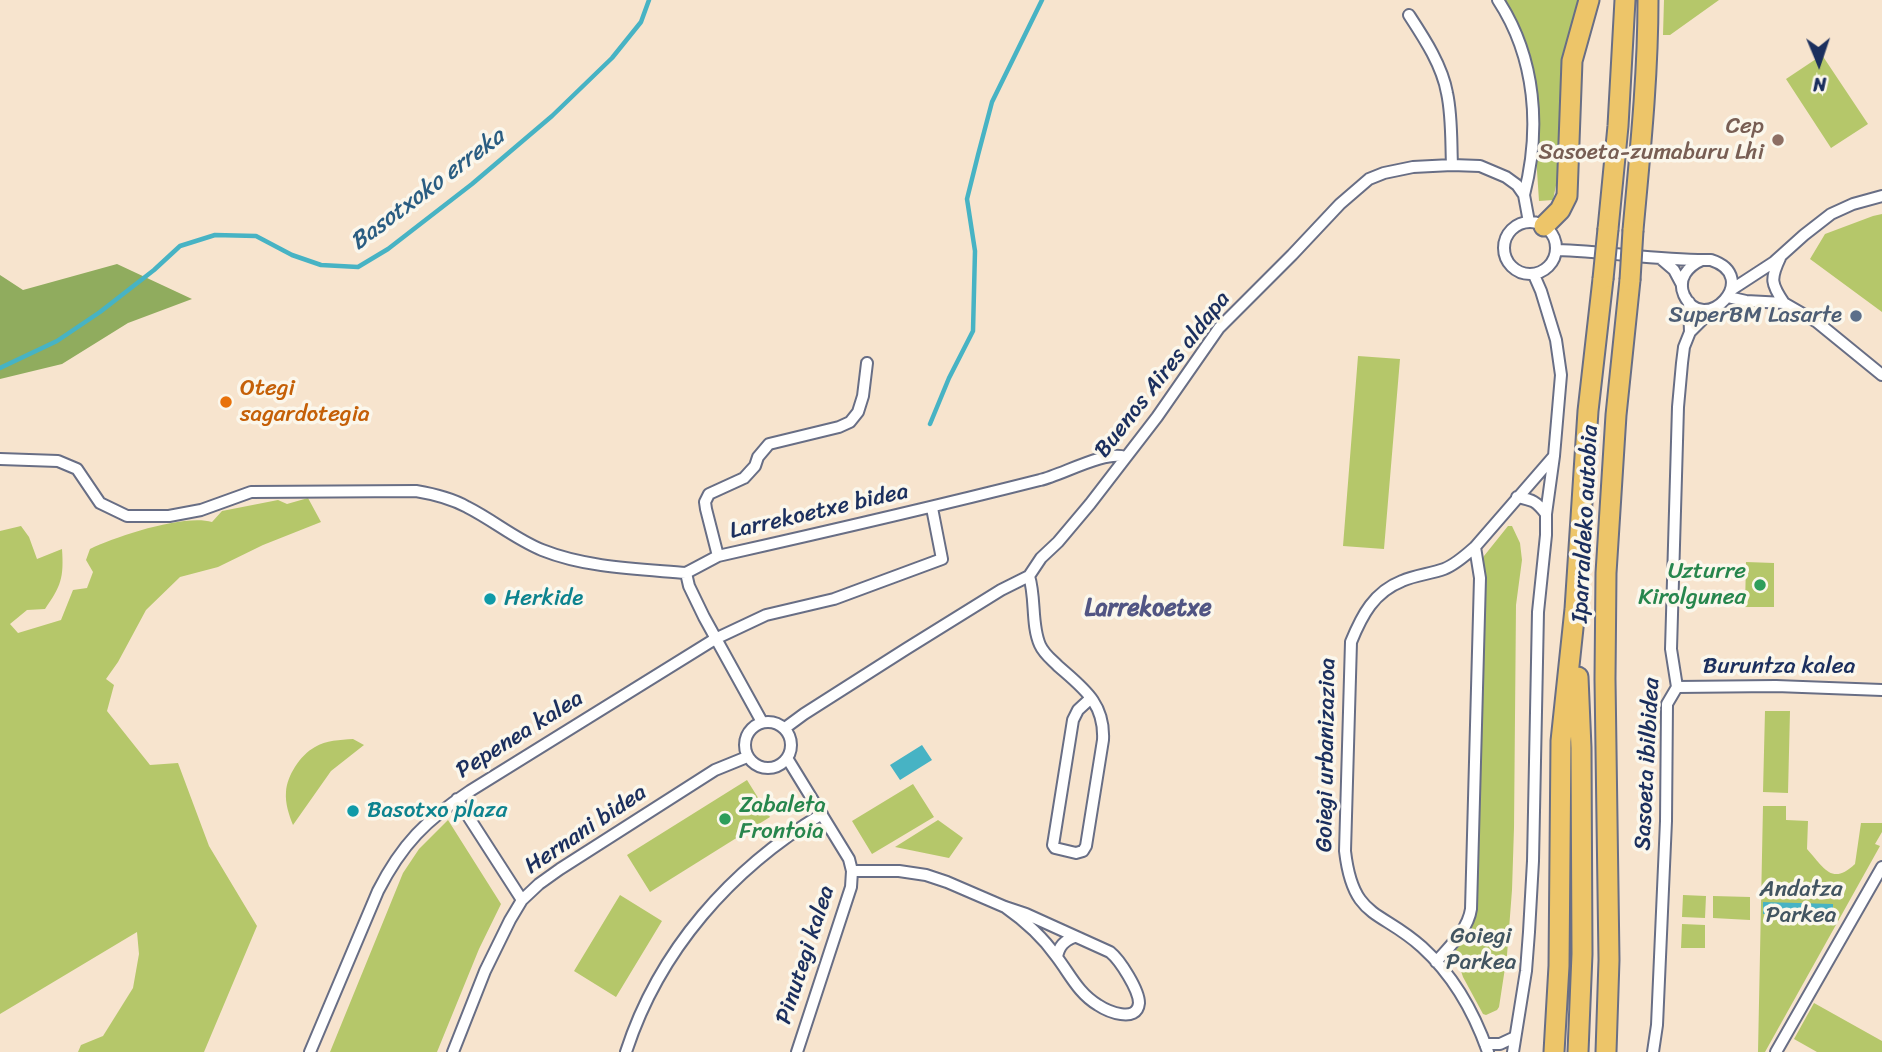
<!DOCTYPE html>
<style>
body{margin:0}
#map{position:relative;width:1882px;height:1052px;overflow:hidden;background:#f7e4ce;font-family:Sriracha,sans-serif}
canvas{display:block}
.north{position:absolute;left:1784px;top:28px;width:70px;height:70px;-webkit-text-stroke:5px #fbf7ec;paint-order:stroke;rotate:178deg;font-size:19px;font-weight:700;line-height:28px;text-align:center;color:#1b2f5e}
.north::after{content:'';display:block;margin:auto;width:24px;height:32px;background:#1b2f5e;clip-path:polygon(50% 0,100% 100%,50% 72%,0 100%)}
</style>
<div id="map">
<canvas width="1882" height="1052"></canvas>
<div class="north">N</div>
</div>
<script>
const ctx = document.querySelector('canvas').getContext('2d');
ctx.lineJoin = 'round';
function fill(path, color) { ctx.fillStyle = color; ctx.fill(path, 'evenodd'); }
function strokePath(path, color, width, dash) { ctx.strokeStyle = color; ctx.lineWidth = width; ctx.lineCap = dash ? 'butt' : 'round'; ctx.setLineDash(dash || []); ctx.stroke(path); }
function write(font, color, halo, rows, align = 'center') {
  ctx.font = font + ' Sriracha,sans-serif'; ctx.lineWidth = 7; ctx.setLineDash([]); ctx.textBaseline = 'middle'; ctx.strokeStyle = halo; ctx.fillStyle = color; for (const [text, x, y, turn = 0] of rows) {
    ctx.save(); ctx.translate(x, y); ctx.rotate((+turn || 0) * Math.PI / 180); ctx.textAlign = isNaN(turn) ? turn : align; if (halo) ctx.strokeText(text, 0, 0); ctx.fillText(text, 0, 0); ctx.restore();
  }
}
fill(new Path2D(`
 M1496,0H1583L1560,166L1553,200L1539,201L1532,95L1516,31Z
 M1664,0H1719L1670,35H1663Z
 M1822,55L1868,124L1831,148L1786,79Z
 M1882,214V312L1810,259L1825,234L1873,216Z
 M1358,356L1400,359L1384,549L1343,546Z
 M308,498L321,522L263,545L218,567L180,577L146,610L118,662L106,679L114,685L107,711L150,765L178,763L209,846L257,926L204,1052H78L81,1045L103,1036L133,988L139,954L137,932L0,1014V531L21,526L29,537L37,559L62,549C64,578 61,586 45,609L27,610L10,624L18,633L61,620L73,590L87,588L93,572L86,560L90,549C117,536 184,514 212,522L222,511L278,500L287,504Z
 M1508,526H1512L1520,543L1522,560L1516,605L1514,828L1512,890L1507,955L1499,1007L1497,1010L1486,1015L1483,1014L1463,977L1457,959L1455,942L1468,927L1481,562L1484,556Z
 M1746,562L1774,563V607H1745Z
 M1765,711H1790L1788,793L1763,792Z
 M353,739L364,745L331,771L293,825C289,815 285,803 286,792C287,776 300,755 315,747C326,740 340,740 353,739Z
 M747,780L770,817L650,892L627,855Z
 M913,784L934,817L872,854L852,821Z
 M1763,806H1786V820L1808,821L1807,849C1824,868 1832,886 1855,864L1861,823H1882V832L1875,844L1880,846L1765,1052H1758Z
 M448,820L501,904L479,949L437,1052H330L403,873L419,849Z
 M938,820L963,838L949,858L895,847Z
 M620,895L662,921L616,997L574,971Z
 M1683,895L1706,896L1705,918L1682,917Z
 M1713,896L1750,897V920L1713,918Z
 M1682,924L1705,925V948H1681Z
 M1814,1003L1882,1041V1052H1817L1794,1039Z`), '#b5c76a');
fill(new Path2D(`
 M117,264L192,299L128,323L62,364L0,379V275L23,290Z`), '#90ac5e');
fill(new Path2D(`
 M922,745L932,760L900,780L890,765Z
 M1763,902L1833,904V913L1763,914Z`), '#47b3c4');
strokePath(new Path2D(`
 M0,368L57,341L100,312L154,270L180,246L215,235L256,236L292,255L321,265L358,267L388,249L472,184L552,116L612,58L641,22L649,0
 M930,424L949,378L973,331L975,251L967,199L978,155L992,102L1042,0`), '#47b3c4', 4.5);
const street = new Path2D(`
 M1498,0C1536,58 1541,129 1524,195
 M1409,15C1424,38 1442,65 1447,93C1452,116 1451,141 1452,165
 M1504 248a26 26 0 1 1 52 0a26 26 0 1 1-52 0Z
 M1557,250C1608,251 1659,261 1711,260C1763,277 1704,338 1684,295C1677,279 1688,266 1702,260
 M1660,258L1674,270L1682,285
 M1780,258C1770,279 1771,284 1784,303
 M1731,290L1774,262L1804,235L1831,214L1853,204L1882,196
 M1728,297L1746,301L1784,303L1817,322L1882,375
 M1690,332L1714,308
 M0,459L58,461L77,469L100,503L127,516H169L201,510L251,492L416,491C434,494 451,498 467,507C493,520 515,539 542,550C587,568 639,569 686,573
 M1517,497C1533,500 1536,501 1546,514
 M718,556L706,509L705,502L709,494L744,478L755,466L758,457L769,444L839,427L850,422L858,412L863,396L867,363
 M686,573L718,556C825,532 933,507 1040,480C1062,475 1105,450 1125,457
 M686,573L689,586L704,617L762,722
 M1029,576C1036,598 1031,625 1040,645C1044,654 1051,659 1058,666C1083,688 1105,703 1103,740L1086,846L1083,851L1076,853L1055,848L1053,845L1054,839L1073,720L1078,710L1091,698
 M1677,687L1776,686L1882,690
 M745 745a23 23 0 1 1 46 0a23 23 0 1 1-46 0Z
 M785,728L804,714L906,649L1001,590L1029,576L1041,558L1058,542L1090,504L1157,417L1219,328L1292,255L1340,204L1369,179L1384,173L1413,167L1452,165L1480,166L1506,177L1517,185L1524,195L1529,222
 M787,758L849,859L852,871L851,887L797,1052
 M457,799L522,900
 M852,871H899L926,875L947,882L1005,907L1026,914L1110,952C1120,960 1139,990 1139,1003C1137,1024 1107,1011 1098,1005C1078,993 1070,974 1056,956C1042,936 1025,921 1005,907
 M1057,957C1059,946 1064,941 1074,937
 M1436,962C1449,947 1468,930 1471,909L1480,578L1475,547
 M1485,1044H1500L1515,1037
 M310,1052L378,891C402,844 426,820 470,791L715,639L766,615L834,599L942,559L932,508
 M453,1052L485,971L510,920L522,900L539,884L560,869L715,770L747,757
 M626,1052C659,950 731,869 822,814
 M1488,1052C1474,1012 1454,976 1422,947C1380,909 1353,920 1345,851L1351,642C1362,615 1374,592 1402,581C1415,575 1430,574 1444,569C1455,565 1466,555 1475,547L1554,456
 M1513,1052L1526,971L1529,932L1533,861L1538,612L1546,535V514L1554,456L1561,375L1556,340L1541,291L1534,275
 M1653,1052L1657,1025L1666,821L1667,704L1677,687L1671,649L1678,407L1682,363L1684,347L1690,332L1689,302
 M1776,1052L1882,867`);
const highway = new Path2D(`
 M1544,226L1560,210L1567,196L1572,61L1589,0
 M1608,229L1618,126L1625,0
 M1633,230C1640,153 1648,77 1648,0
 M1554,1052L1559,966L1561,741L1575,609L1588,411L1603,279
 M1578,1052L1582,954L1581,748L1578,677
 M1606,1052L1609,960L1605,679L1606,573L1616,415L1630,280`);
strokePath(street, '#686e85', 14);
strokePath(highway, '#686e85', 23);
strokePath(street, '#fff', 10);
strokePath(highway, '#edc569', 19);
const highwayBridge = new Path2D(`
 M1603,279L1608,229
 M1630,280L1633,230`);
strokePath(highwayBridge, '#686e85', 23, []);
strokePath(highwayBridge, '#edc569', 19);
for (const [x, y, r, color] of [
 [1778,140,7,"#8d6e63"],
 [1856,316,7,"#5c6f8a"],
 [226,402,7,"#e8710a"],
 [1760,585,7,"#2e9e5b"],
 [490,599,7,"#0f9aa8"],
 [353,811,7,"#0f9aa8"],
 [725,819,7,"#2e9e5b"]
]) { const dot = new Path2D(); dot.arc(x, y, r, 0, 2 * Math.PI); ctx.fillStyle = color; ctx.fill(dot); strokePath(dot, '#fbf7ec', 2.5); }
write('23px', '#785e54', '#fbf7ec', [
 ["Cep",1764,127],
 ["Sasoeta-zumaburu Lhi",1764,153]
], 'right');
write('23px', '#4e5e75', '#fbf7ec', [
 ["SuperBM Lasarte",1842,316]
], 'right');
write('23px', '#1b2f5e', '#fbf7ec', [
 ["Buenos Aires aldapa",1163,375,-52],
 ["Larrekoetxe bidea",819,512,-13],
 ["Iparraldeko autobia",1586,524,-87],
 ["Buruntza kalea",1779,667],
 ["Pepenea kalea",520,735,-32],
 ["Goiegi urbanizazioa",1327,755,-89],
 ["Sasoeta ibilbidea",1648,764,-87],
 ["Hernani bidea",586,830,-34],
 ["Pinutegi kalea",806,955,-72]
]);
write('23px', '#c56008', '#fbf7ec', [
 ["Otegi",240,389],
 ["sagardotegia",240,415]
], 'left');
write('23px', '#27864d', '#fbf7ec', [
 ["Uzturre",1746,572],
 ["Kirolgunea",1746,598],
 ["Zabaleta",739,806,"left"],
 ["Frontoia",739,832,"left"]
], 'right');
write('23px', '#0d838f', '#fbf7ec', [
 ["Herkide",504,599],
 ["Basotxo plaza",367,811]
], 'left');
write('23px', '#425561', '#fbf7ec', [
 ["Andatza",1801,890],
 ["Parkea",1801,916],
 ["Goiegi",1481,937],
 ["Parkea",1481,963]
]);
write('italic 24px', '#2a5d82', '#fbf7ec', [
 ["Basotxoko erreka",428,190,-37]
]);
write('bold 24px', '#515583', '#fbf7ec', [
 ["Larrekoetxe",1148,609]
]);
</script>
